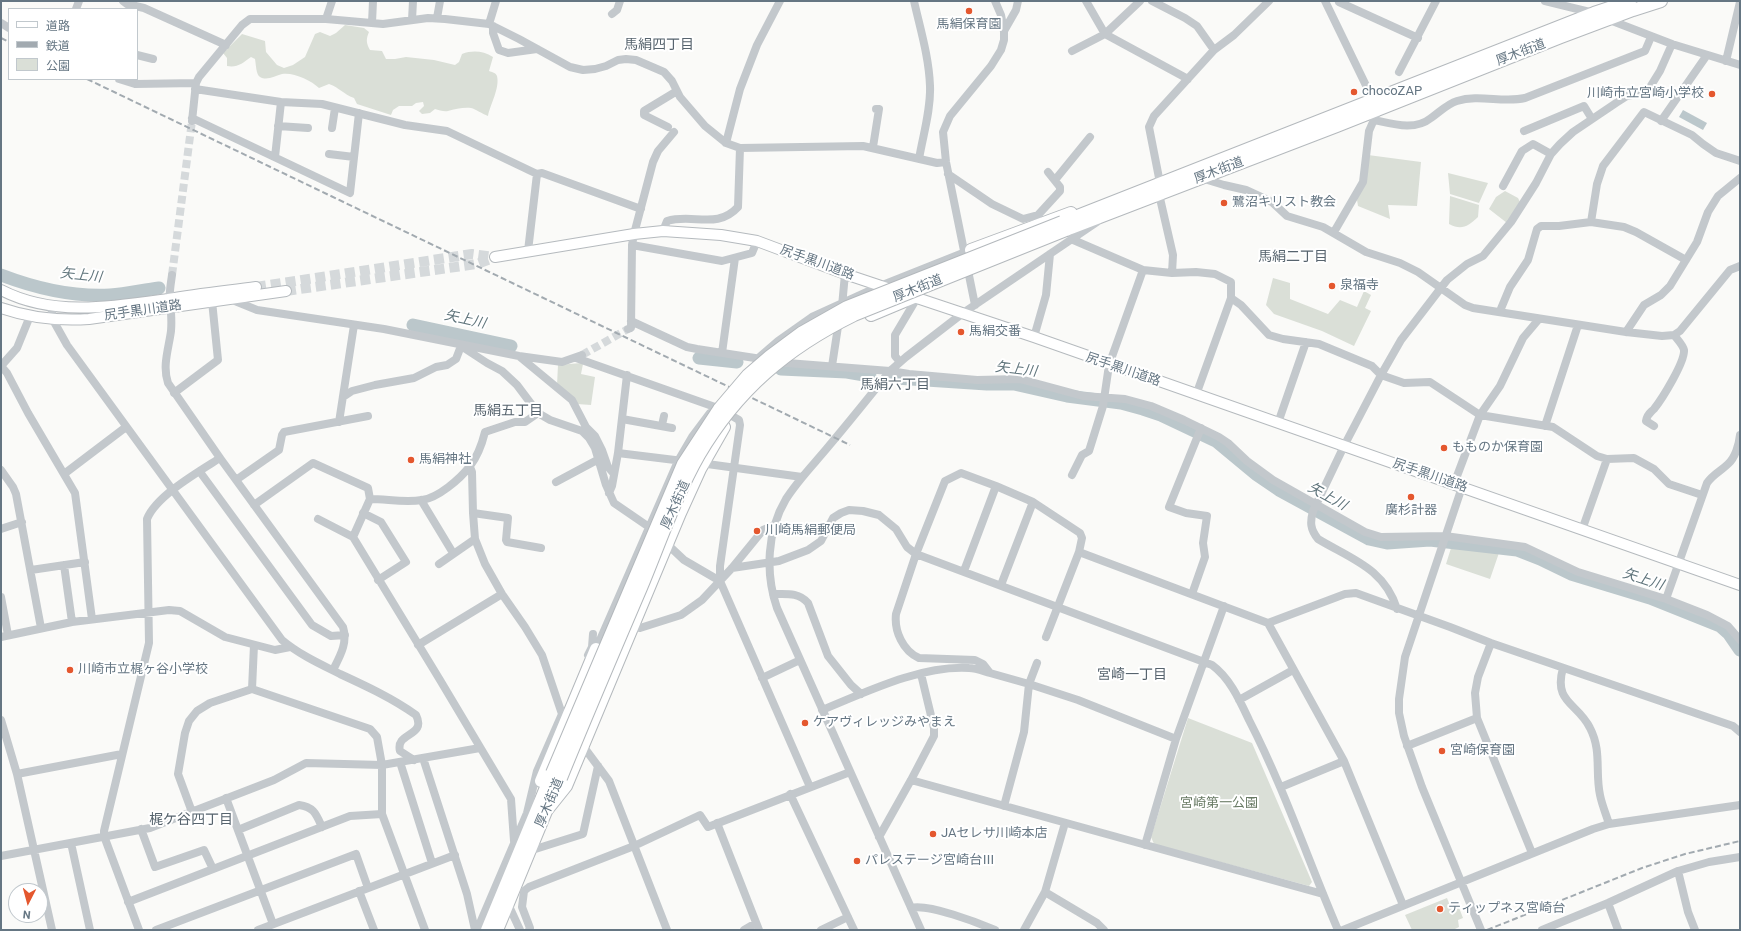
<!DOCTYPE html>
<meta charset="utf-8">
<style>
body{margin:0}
#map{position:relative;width:1741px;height:931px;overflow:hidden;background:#fafaf8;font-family:Roboto,"Noto Sans JP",sans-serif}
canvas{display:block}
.frame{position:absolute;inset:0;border:2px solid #657683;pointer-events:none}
.legend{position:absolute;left:8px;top:8px;width:130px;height:72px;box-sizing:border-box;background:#fff;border:1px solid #c1c8cd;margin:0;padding:5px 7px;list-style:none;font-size:12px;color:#657683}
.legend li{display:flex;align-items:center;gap:8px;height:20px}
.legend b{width:20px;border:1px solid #c1c8cd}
.north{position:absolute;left:8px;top:883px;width:40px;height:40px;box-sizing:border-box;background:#fff;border:1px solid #c1c8cd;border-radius:50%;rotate:186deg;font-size:11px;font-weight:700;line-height:16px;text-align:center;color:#657683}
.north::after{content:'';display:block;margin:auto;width:14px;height:18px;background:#e4572e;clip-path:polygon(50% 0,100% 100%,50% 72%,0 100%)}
</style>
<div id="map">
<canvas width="1741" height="931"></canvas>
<div class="frame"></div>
<ul class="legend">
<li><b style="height:5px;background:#fff"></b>道路</li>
<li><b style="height:5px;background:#a2aab0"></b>鉄道</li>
<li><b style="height:11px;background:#dadfd7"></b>公園</li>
</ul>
<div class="north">N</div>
</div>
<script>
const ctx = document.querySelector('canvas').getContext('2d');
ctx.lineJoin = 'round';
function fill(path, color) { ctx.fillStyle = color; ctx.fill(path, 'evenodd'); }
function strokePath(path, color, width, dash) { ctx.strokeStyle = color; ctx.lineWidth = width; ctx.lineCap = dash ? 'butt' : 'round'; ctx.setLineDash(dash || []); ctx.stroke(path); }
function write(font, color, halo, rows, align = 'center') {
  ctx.font = font + ' Roboto,"Noto Sans JP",sans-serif'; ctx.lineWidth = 4; ctx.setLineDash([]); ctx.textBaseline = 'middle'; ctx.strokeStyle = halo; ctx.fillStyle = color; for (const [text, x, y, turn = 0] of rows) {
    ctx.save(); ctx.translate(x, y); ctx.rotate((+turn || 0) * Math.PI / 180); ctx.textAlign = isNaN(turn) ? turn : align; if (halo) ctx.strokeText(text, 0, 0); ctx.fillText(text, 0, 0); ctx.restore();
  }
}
fill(new Path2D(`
 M345,25L364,28L369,32C366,39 366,43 370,50L382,51L386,59H395L406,57L434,60L455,65L459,62L462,54C473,50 483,51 493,57L489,71C492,72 496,73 497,76C500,88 490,105 488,116C482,114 476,109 471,108C464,107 455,109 448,111C444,112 439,110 435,109L430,113L422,114L419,111L424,106L423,102L416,103L412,106H399L393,110L391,115L357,104L354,98C343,94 340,88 329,84L319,88C311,80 293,72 282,74C275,76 267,81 260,77C256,75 256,64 255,59L251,57C243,63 237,68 227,66V58L223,53L242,34L265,41L266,52L277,65L284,68L293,65L305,57L315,34L320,32L330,36L336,33Z
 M1368,155L1421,162L1417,206L1388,205L1390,219L1358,206L1357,200Z
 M1448,173L1488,183L1479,203L1450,194Z
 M1505,191L1518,198L1521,204L1507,223L1489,209L1496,197Z
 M1450,196L1479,205L1478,217C1468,226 1462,231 1449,224Z
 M1273,278L1290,283V299L1328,314L1340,300L1357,307L1364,291L1371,295L1365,308L1371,311L1354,346L1322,331L1274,314L1266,305Z
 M581,363L583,364L581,374L595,377L591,405L577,404L557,385L558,365Z
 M1452,545L1500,550L1490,579L1446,564Z
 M1188,718L1252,743L1312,882L1309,886L1154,844L1151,837Z
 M1447,898L1449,903L1456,900L1463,918L1458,920L1459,927L1453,930H1412L1405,915Z`), '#dadfd7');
fill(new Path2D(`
 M1683,110L1707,123L1703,130L1679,117Z`), '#bbc7cb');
strokePath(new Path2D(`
 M1,275C35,288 73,297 110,295C126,294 143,290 159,288
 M413,325L511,346
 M699,358L737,362
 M781,369L847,372L870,376
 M896,378L987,384H1014L1067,396L1121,403L1143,409L1161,415L1216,441L1257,475L1279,490L1369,539L1387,543L1430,540L1517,550L1540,559L1571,574L1650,598L1720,626L1729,634L1740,650`), '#bbc7cb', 13);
strokePath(new Path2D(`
 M172,275L192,121
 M582,355L628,329`), '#d5d9db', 8, [8, 4]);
strokePath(new Path2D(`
 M256,287L472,254L495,257
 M286,291L477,264L493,258`), '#d5d9db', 10, [10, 5]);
const major = new Path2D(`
 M495,257L634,234L663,231L721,235L757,241L845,274L1034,337L1740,585
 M1,290C53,317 112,307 168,299C197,294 226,291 256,287
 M1,308C30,318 59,321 89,319L286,291`);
const highway = new Path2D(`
 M1062,222L1594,13L1630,1
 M1066,230L1337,126L1561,37L1633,10L1661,1
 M971,250L1071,213
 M871,315L914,297
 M541,781L596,649
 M546,811L566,786L680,513L700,469L724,427
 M487,930L552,773
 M497,930L549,804`);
strokePath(major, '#b5babe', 12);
strokePath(highway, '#b4b9bd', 14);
strokePath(new Path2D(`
 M123,1L127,4L144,8L226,45
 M914,1C920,28 929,57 930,86C931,110 923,135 919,159
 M1086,1L1105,34L1188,79
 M1152,1L1185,18L1197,26L1214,50
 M1325,1L1375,104
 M1545,1L1594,13
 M1339,2L1418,38
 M76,9L79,1
 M612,14L617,10L620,1
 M437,18L440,1
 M326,19L332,1
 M1607,19L1672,44L1740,65
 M412,20L413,1
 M1,23L9,28
 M372,23L373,1
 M489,24L496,1
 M493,26V33L499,50L508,53L537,49
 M1004,31L1016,10L1018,1
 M1072,51L1105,34L1140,1
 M137,55L153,59
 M1726,61L1740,2
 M1399,72L1436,1
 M119,79L135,84L196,83L192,121
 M196,83L199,77L242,25L250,19H326L383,24L428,18L445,19L489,24L519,39L570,67L583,70L595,69L606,66L618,60L626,59L636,60L664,72L672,81L680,97L705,126L726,143L740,148L863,146L937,163L946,162
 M195,89L281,102L322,104L405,125L447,131L537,174L542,173L641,209
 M192,118L350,193L359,113
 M1374,120C1393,124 1415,131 1431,118C1440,112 1447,104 1457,101C1479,94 1503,103 1525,98L1645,51L1651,37
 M1661,121L1707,55
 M278,126L308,128
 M668,127L644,115V111L677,91
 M332,128L335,108
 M1524,131L1584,106L1592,119
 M726,143L740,89L757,45L780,1
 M873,147L879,109H876
 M329,154L354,157
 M275,157L281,102
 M948,174L992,204L1023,219L1038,215L1060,191V187L1048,172
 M1201,178L1224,185L1246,190L1272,202L1287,216L1323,227L1366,252L1400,263L1418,272L1465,305L1473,308L1626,332L1662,336L1674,335L1680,331L1730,270L1740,266
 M1055,180L1090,137
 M1160,183L1149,127L1154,116L1214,50L1234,35L1269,1
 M1503,186L1522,151L1533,144L1551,154
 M1159,194L1173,255L1172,273
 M1591,222L1597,184L1603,166L1644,112L1692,135L1703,144L1716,153L1740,161
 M663,231L667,221C693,213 717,230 738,207L740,148
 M1334,232L1363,182L1369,131L1376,115
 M1071,239L1143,270L1172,273L1196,272L1215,274L1231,282V298L1241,305L1269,335L1283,339L1319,344L1372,366L1381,375L1404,383L1430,382L1480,415L1553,427L1597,456L1607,459L1634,458L1654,469L1669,484L1702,495
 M632,245L722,261L752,253L757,241
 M528,251L537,174
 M172,275C171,283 169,292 170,300C171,310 172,320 171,331C169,347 162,366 168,383L220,458L343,627C348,643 340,656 333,670
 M230,299L257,310L384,329L519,356L562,362L582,355
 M975,305L946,162L943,132L950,116L991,66L1001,50L1004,40V31L1001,15L995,1
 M51,306L53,320L67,345L282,640C300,655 320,664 340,674C366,686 392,698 416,715C427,737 395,732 400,751L414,760
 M842,306L845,274
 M1500,311L1510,287L1528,260L1537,229L1541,226H1559L1591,222L1624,227L1636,232L1686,260
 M631,321L687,347L697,349L787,363L890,371L909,374L977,380L1020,379L1083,396L1125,399L1151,406L1184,420L1219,437L1228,443L1247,461L1273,480L1365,532L1381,537L1445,536L1525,547L1578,572L1666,599L1707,615L1728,626L1740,640
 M628,329L631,328L632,245L634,234L653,162L658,151L674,132
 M1626,332L1644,305L1661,295L1670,286L1697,242L1708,212L1718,196L1740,178
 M1034,337L1046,295L1050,254
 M461,346L487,363L502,371L517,385L538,413L550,420L582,431L589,438L595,448L606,485L614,503L649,527L684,560L720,581
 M722,353L735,258
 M520,357L572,400L586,427L595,436L602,450L608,467L614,474
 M576,358L715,407
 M756,360L778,341L812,317L880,286L968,251
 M900,362L895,356V335L917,298
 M1,366L7,373L28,413L75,493L92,619
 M1,366L17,348L30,316
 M832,366L839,320
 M174,393L218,360L212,301
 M1196,395L1231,298
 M343,397L352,391L375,385L414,378L436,367L447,365L456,359L461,346
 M732,416L739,420L740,425L720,566V581L810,787
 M622,419L672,428
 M339,422L354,325
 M1278,423L1306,342
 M662,425L664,416
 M1545,426L1578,325
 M1654,426L1646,421C1647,414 1650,413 1654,409C1662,399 1685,362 1684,350C1683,345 1677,339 1674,335
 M618,453L683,461
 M700,463L802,477
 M470,467L472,472L473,513L475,539L485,564L502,594L525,627L542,655L562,714L537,771L527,813L477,930
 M1,470L13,487L16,494L41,628
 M200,472L312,625L331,636L345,635
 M64,474L126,427
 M1072,475L1082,455L1089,451L1103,406L1109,365L1143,270
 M236,480L279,450L282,435L284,432L368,416
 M556,482L599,459
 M1454,484L1480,415L1500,386L1523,338L1539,319
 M1462,487L1405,657L1399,699V713L1404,736L1422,787L1481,930
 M609,493L612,486L618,453L627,375
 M370,499C387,499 405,503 422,500C438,498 460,479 470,466C477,457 482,444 485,432L515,422H525L538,413
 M421,500L453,553
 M254,505L313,463L368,488L370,499L353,537
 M363,513L381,522L406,562L378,580
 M473,513L508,518L506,540L507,542L541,548
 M318,519L353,537L440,680L511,799L514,841
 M1,529L22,522
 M1582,530L1607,459
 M1079,552L1268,623L1344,761L1403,905
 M439,564L475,539
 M64,565L72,622
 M732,568L779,561L808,550L821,541L833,518L841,513L849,510L863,511L879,515L896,529L907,547L916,554L1212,665C1230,678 1240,701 1249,720C1284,788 1308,860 1338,930
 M31,570L85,562
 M964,571L996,486
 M1001,585L1033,502
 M773,594C786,594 799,592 808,603L828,656L851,685L861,694
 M1192,594L1205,557L1203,543L1207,516L1186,513L1169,507L1201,428
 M1,597L8,635
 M1666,599L1707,483C1713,474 1721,471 1728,464C1735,458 1739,445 1740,435
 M1397,609C1384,568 1351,559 1318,539C1310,529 1310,522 1313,511L1344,446L1381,375L1401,340L1447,280L1467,264L1483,256L1511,222L1536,183L1551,154L1560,144L1573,132L1616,103L1627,96L1647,92L1660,71L1672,44
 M1268,623L1345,594L1356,593L1450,627L1491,643L1733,726L1740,732
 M634,627L640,628L681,615L702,600L732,568L763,530L775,525
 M1,637L72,622L169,610L180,611L225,637L275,650L290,647
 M1046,637L1079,552L1082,538L1080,533L1033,502L996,486L961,473L945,481L916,554L896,614C894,631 903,651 919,658L975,660L983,664L990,673L1029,684L1078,700L1176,739
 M1491,643L1478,677L1475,693L1477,718L1532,853
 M418,645L502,594
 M596,649L678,461L692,437L710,413
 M588,655L592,647L593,634
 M1563,668C1553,703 1578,703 1590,728C1602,751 1595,772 1600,795C1602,805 1606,814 1609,824
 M762,678L800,660
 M252,689L254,645
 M1239,700L1293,670
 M822,710C866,692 921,665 969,668C976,668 983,671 990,673
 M1,720L17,774L52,930
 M583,746L609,781L667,930
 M1407,746L1477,718
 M423,758L467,894L475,930
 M400,762L432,863
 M17,774L122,754
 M911,780L1323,894
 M1281,787L1344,761
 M790,794L854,930
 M226,798L273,924
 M1004,806L1024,732L1029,684L1037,663
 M192,812L178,774L185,733L189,721L197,711L210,703L252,689L370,729L377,737L382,765V814L425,930
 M717,823L759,930
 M141,829L155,867L204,850L213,869
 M238,830L299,805C314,807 316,814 322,827
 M879,837L911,780L934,736V728L921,674
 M71,843L90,930
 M1145,845L1176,739L1224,606
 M529,851L583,834L598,766
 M1,856L150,828L274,780L306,763L382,765L480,748
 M1678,871L1688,912L1695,930
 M359,891L374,930
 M1045,892L1097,923L1104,930
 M128,902L350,816L382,814
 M1608,903L1618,930
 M508,904L520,930
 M911,908C927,903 979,923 995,930
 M139,930L104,836V831L149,643L147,519C156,496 198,472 220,458
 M156,930L356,854L368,888
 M258,930L455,855
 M529,930L530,928L522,907L524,891L529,887L634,846L700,815L708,827L850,772
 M744,930L756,923
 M821,930L848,917
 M921,930L777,608C765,573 767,531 786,499C798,480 814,464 828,447C849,422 870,396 890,371L906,357L963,313L1097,222
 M1024,930L1045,892L1065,823
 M1343,930L1593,829L1609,824L1740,805
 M1542,930L1608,903L1678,871L1709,862L1740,857`), '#c3c8cc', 8);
strokePath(major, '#fff', 10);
strokePath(highway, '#fff', 12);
strokePath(new Path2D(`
 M1,38L9,42
 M87,79L850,445
 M1487,930L1642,868L1685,854L1740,841`), '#a2aab0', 2, [6, 3]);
const highwayBridge = new Path2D(`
 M552,773L683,464L719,409L748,375L770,356L801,333L847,307L1062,222
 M561,778C587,714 614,651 641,588C659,545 676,495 699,455C737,390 787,348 854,315L1066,230`);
strokePath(highwayBridge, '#b4b9bd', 14, []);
strokePath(highwayBridge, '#fff', 12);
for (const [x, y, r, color] of [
 [969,11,4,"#e4572e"],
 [1354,92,4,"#e4572e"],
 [1712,94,4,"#e4572e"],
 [1224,203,4,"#e4572e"],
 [1332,286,4,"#e4572e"],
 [961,332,4,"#e4572e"],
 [1444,448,4,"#e4572e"],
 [411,460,4,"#e4572e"],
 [1411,497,4,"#e4572e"],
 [757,531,4,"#e4572e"],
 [70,670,4,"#e4572e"],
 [805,723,4,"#e4572e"],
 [1442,751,4,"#e4572e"],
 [933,834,4,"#e4572e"],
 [857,861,4,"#e4572e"],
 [1440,909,4,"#e4572e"]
]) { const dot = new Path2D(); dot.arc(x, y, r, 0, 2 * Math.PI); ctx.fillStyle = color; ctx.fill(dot); strokePath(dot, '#fff', 1.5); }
write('13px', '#657683', '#fff', [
 ["馬絹保育園",969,25,"center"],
 ["chocoZAP",1362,92],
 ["川崎市立宮崎小学校",1704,94,"right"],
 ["鷺沼キリスト教会",1232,203],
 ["泉福寺",1340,286],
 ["馬絹交番",969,332],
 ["もものか保育園",1452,448],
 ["馬絹神社",419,460],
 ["廣杉計器",1411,511,"center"],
 ["川崎馬絹郵便局",765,531],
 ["川崎市立梶ヶ谷小学校",78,670],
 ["ケアヴィレッジみやまえ",813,723],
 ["宮崎保育園",1450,751],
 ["JAセレサ川崎本店",941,834],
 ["パレステージ宮崎台Ⅲ",865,861],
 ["ティップネス宮崎台",1448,909]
], 'left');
write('13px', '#657683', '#fff', [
 ["厚木街道",1521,53,-21],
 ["厚木街道",1219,171,-21],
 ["尻手黒川道路",817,263,20],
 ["厚木街道",918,289,-22],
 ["尻手黒川道路",143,311,-8],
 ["尻手黒川道路",1123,370,19],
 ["尻手黒川道路",1430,476,19],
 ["厚木街道",676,505,-66],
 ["厚木街道",550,803,-67]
]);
write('13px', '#687a64', '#fff', [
 ["宮崎第一公園",1219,804]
]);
write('14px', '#57646e', '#fff', [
 ["馬絹四丁目",659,45],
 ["馬絹二丁目",1293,257],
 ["馬絹六丁目",895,385],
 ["馬絹五丁目",508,411],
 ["宮崎一丁目",1132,675],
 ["梶ケ谷四丁目",191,820]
]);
write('italic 14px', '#60757c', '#fff', [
 ["矢上川",81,276,6],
 ["矢上川",465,320,12],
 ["矢上川",1016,370,7],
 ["矢上川",1327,497,29],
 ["矢上川",1643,580,18]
]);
</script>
